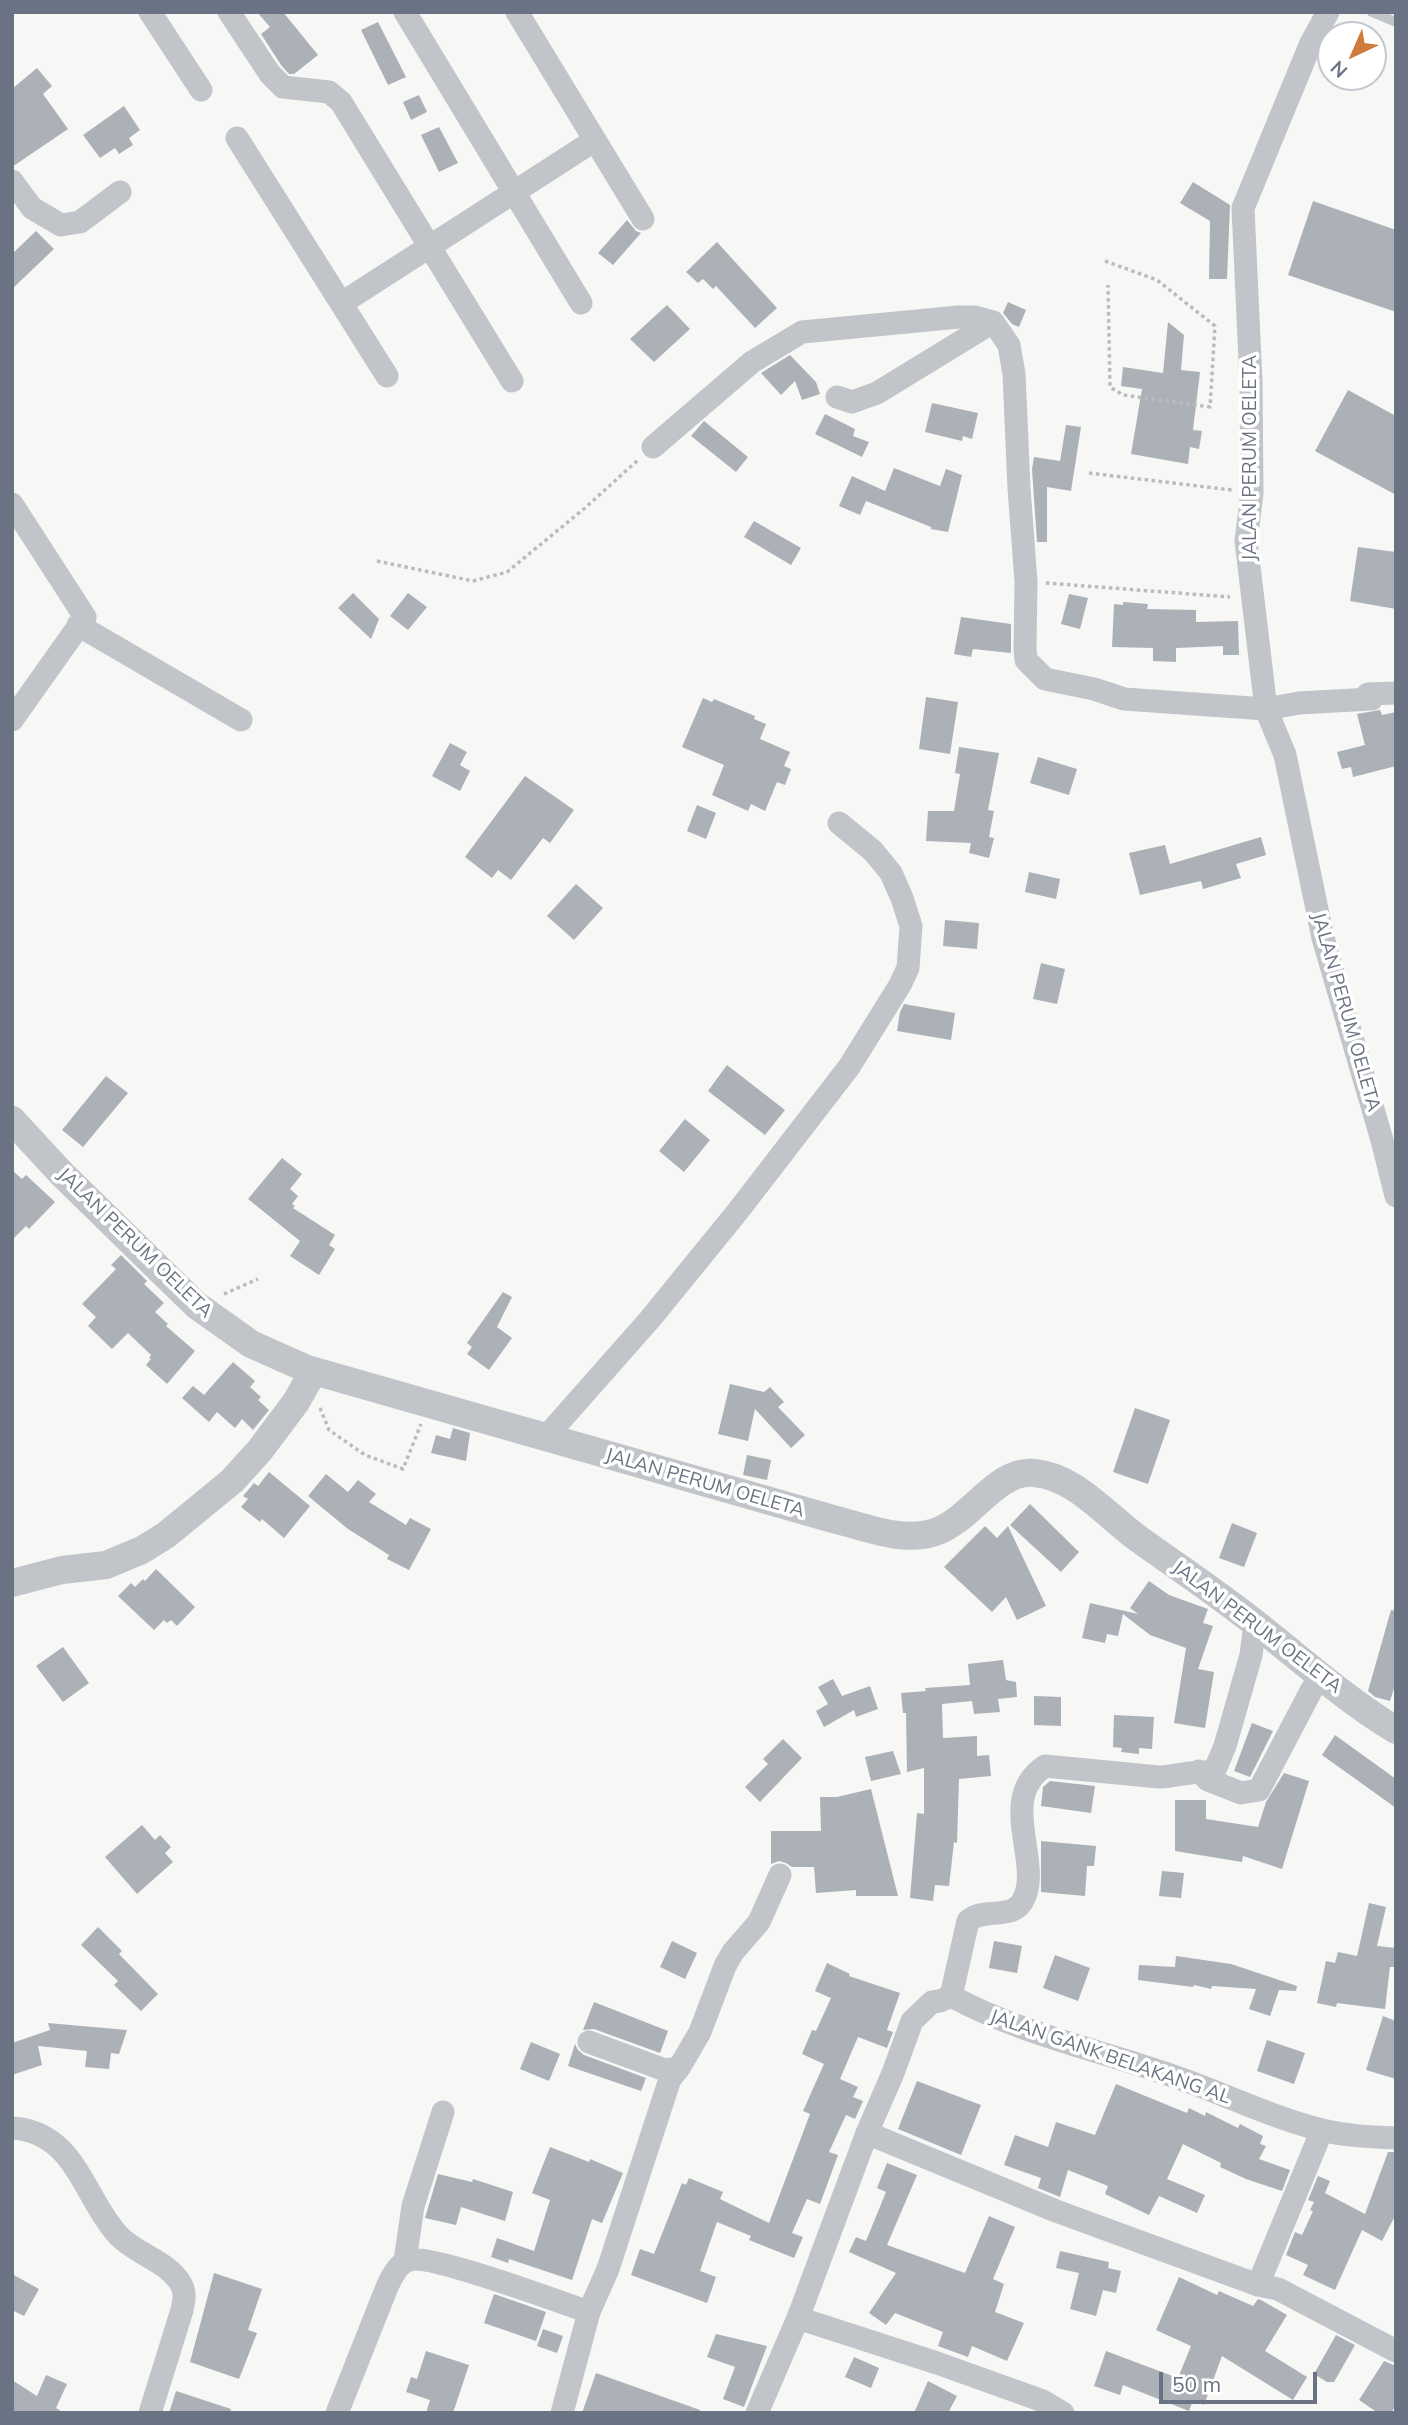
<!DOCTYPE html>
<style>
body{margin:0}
#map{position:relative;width:1408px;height:2425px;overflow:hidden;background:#f7f7f5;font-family:Mulish,sans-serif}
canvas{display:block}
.frame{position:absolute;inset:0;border:14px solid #6a7383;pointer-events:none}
.north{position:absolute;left:1317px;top:21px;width:70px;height:70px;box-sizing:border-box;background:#fff;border:2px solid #c3c7cd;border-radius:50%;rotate:224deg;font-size:19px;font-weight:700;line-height:28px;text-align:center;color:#6a7383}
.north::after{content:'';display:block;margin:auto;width:24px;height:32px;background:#d07b3c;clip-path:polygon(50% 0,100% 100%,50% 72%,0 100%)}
.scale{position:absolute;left:1159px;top:2372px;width:158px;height:32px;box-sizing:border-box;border:4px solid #6a7383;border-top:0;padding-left:9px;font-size:21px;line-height:24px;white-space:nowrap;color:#6a7383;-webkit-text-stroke:5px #fff;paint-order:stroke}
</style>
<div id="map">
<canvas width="1408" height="2425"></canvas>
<div class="frame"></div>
<div class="north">N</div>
<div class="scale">50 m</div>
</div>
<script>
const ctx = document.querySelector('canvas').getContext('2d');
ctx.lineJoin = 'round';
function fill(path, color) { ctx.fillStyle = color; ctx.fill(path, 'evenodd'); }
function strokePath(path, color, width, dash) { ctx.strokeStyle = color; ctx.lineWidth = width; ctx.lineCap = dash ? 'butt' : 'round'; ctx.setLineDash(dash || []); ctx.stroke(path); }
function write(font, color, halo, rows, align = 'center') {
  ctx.font = font + ' Mulish,sans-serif'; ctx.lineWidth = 7; ctx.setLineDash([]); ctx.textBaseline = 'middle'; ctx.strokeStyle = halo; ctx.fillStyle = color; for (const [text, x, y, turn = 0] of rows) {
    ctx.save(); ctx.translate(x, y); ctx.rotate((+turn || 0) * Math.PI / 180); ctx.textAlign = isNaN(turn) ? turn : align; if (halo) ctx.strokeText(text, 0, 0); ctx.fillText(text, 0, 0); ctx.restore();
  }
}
fill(new Path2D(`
 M257,12H283L318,55L294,74H289L281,65L261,34L270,27Z
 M378,22L406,77L388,85L361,30Z
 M37,68L52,86L43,94L68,129L12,167V89Z
 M419,95L427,112L411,120L403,102Z
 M124,106L140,130L129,138L133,145L119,154L115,148L100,158L83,135Z
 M439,127L458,163L439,172L421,135Z
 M1193,182L1230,205L1227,279H1209L1210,221L1180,203Z
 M1313,201L1396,230V312L1288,275Z
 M627,220L636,231L641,233L613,265L598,253Z
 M36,231L54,249L12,289V254Z
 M717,242L777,308L755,328L716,286L713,289L703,279L698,283L686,272Z
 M1008,302L1026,310L1019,327L1012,324L1003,313Z
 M667,305L690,329L654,362L630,339Z
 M1168,322L1184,335L1181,370L1200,372L1193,430L1202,431L1199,449L1190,447L1188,464L1131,454L1142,389L1121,386L1123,367L1163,373Z
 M790,355L816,382L820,394L802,400L795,381L781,395L761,373Z
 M1348,390L1396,416V495L1315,451Z
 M932,403L978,413L972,439L963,436L962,441L925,432Z
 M825,414L855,429L853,436L869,442L862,457L815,434Z
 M704,421L748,457L736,472L691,436Z
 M1066,425L1081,427L1071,491L1047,487V542H1037L1032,469L1034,457L1060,461Z
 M894,468L940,486L946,469L962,475L948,532L931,529V527L866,501L860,515L839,506L852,476L885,491Z
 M754,521L801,548L791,565L744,537Z
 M1358,547L1396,552V609L1350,601Z
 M353,593L379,619L371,639L338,608Z
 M408,593L427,607L408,630L390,616Z
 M1069,594L1088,598L1080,629L1061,624Z
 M1123,602L1148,604L1147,609L1196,610V622L1238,621L1239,655H1223V646L1176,648V662L1153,661V648L1112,647L1114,604L1123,605Z
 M961,617L1011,624V653L973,649L971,657L954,654Z
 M926,697L958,702L950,754L919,749Z
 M703,698L712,702L714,699L755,716L754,719L766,724L760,739L790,752L784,766L791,769L785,785L777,782L765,811L751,804L748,811L712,795L724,765L682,747Z
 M1380,710L1382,715L1396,712V766L1353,777L1351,767L1342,769L1337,752L1365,745L1357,714Z
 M450,743L467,752L460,765L470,771L460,791L432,776Z
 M959,747L999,753L988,810L994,811L989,837L994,838L989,858L969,853L971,843L926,841L928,811H954L960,774L955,773Z
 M1038,757L1077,769L1069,795L1030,783Z
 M525,776L574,810L550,843L543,838L511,880L498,870L492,878L465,857Z
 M697,805L716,813L706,839L687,831Z
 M1261,837L1266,855L1236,864L1241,878L1203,889L1201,881L1140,895L1129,853L1165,845L1170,864Z
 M1029,872L1060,879L1056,899L1025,892Z
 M576,884L603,908L574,940L547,916Z
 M945,920L979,923L977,949L943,946Z
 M1041,963L1065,969L1057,1004L1033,999Z
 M904,1004L955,1013L951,1040L897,1031L900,1012Z
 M727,1065L785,1110L765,1135L708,1091Z
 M106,1076L128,1093L83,1147L62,1130Z
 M685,1119L710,1140L684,1172L659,1151Z
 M282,1158L302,1174L290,1189L298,1196L292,1204L295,1206L293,1208L335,1235L329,1245L335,1249L319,1275L290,1256L300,1241L248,1199Z
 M12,1170L22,1179L26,1175L55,1202L29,1229L26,1226L12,1240Z
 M121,1255L147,1281L144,1284L164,1303L155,1312L168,1324L166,1326L195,1351L167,1384L146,1365L151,1359L149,1358L151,1355L128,1333L112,1349L88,1326L96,1317L82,1304L116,1269L111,1265Z
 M503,1292L512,1297L497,1327L512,1338L489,1370L467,1354L472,1347L467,1343Z
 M233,1362L255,1381L250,1387L261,1397L258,1400L269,1410L253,1430L242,1419L235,1428L217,1412L209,1422L182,1398L193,1386L204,1395Z
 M730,1384L764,1392L770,1387L784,1402L778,1407L805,1435L791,1448L755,1409L748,1441L718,1434Z
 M1135,1408L1170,1420L1148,1484L1113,1472Z
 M453,1428L470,1433L466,1461L431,1453L436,1435L450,1439Z
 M747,1455L771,1460L767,1480L743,1475Z
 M269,1472L310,1506L284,1538L262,1519L260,1522L241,1507L248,1499L243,1496L254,1483L258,1486Z
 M326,1474L348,1492L358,1480L376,1494L369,1502L406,1525L410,1518L431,1529L409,1570L387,1559L389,1555L348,1529L308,1496Z
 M1030,1504L1079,1552L1061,1572L1010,1525Z
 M1232,1523L1257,1533L1244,1567L1219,1558Z
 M985,1526L997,1538L1008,1526L1046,1606L1017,1620L1006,1597L992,1612L944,1567Z
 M156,1569L195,1607L177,1626L171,1620L167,1623L164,1620L154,1630L118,1596L131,1583L135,1587L143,1579L145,1581Z
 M1149,1581L1169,1595L1208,1609L1203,1623L1213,1626L1198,1669L1214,1672L1205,1728L1174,1723L1186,1648L1150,1635L1123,1614L1118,1636L1107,1634L1105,1643L1082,1638L1090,1603L1138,1614L1130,1608Z
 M1391,1610L1396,1611V1682L1390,1701L1375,1697L1368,1691Z
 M63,1647L89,1683L63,1702L36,1666Z
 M1003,1660L1006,1680L1016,1682L1017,1697L998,1699L1000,1712L974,1714L972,1701L942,1704L943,1738L977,1736V1756L989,1755L991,1776L959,1779L957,1843L954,1842L949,1886L935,1885L933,1901L910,1898L917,1813L924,1814V1768L907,1772L906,1713H903L901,1693L926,1691L925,1688L970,1685L968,1664Z
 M833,1679L842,1696L870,1686L878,1709L856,1717L854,1710L824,1727L816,1711L828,1704L818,1687Z
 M1034,1696L1061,1697V1726L1034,1725Z
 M1114,1715L1154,1717L1152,1749L1139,1748V1754L1121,1752L1122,1748L1113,1747Z
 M1252,1723L1273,1731L1250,1777L1234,1771Z
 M1335,1735L1396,1779V1808L1322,1755Z
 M783,1739L802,1758L760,1802L745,1787L768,1764L763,1759Z
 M893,1751L901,1774L871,1781L865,1757Z
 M1284,1773L1309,1781L1282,1869L1243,1856L1242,1862L1175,1851V1800H1206V1819L1258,1827L1266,1802Z
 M1050,1781L1095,1786L1091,1813L1041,1806L1043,1787Z
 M871,1789L898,1896H856V1890L816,1893L814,1867H792L786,1863L779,1861L771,1864V1831H821L820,1797H837Z
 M142,1825L155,1840L160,1835L171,1847L165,1853L173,1862L137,1894L105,1857Z
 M1041,1841L1096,1846L1094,1866H1087L1085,1896L1041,1892Z
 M1162,1871L1184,1873L1181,1898L1159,1896Z
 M1369,1903L1386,1907L1377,1946L1396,1948V1967H1390L1385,2009L1337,2003L1336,2007L1317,2003L1326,1961L1335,1963L1338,1952L1357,1956Z
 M98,1927L122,1951L119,1954L158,1994L141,2011L114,1985L118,1981L81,1945Z
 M672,1941L697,1953L685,1979L660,1967Z
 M994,1941L1022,1946L1017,1973L989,1968Z
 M1055,1955L1090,1968L1078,2001L1043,1988Z
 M1176,1956L1231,1964L1297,1986L1296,1991L1279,1990L1270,2016L1249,2009L1256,1989L1212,1986L1211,1989L1194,1985L1193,1987L1138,1980L1139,1965L1175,1967Z
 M827,1963L850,1974L849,1976L900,1993L887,2030L893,2032L887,2048L858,2037L840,2079L858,2087L853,2097L863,2101L855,2119L846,2115L829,2152L838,2155L820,2204L807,2199L792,2233L803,2237L794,2258L749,2240L751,2236L717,2222L700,2271L716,2277L707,2303L631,2275L640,2249L654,2254L682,2183L686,2185L689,2178L723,2192L720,2199L769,2223L810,2114L803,2111L824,2064L802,2054L812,2030L816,2031L831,1998L815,1991Z
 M594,2002L668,2031L660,2053L594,2029L583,2030Z
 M1383,2016L1396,2021V2079L1366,2070Z
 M48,2023L127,2030L119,2054L111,2053L109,2069L85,2067L87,2051L38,2046L42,2065L12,2075V2043L50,2030Z
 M1267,2040L1305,2053L1294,2084L1257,2071Z
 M531,2042L560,2054L549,2081L520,2069Z
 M575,2044L578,2050L584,2055L646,2078L641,2091L568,2066Z
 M917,2081L981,2105L961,2155L898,2129Z
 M1116,2084L1187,2113L1189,2108L1205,2116L1206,2112L1238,2128L1240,2124L1263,2136L1260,2144L1266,2146L1259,2159L1290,2170L1282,2191L1246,2179L1220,2167L1221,2163L1183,2144L1167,2179L1205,2195L1197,2213L1159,2196L1149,2215L1105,2194L1108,2186L1068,2170L1060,2197L1038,2188L1041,2178L1004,2165L1015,2135L1048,2147L1056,2122L1095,2135Z
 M550,2147L589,2162L590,2159L623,2173L602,2223L592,2219L572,2280L509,2259L508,2263L491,2257L497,2238L534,2251L550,2200L532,2193Z
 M1388,2152H1396V2214L1382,2241L1362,2230L1335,2290L1303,2275L1308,2265L1286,2255L1295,2232L1302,2235L1313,2211L1310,2210L1314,2202L1308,2200L1318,2176L1330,2181L1325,2193L1365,2214Z
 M887,2163L917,2175L887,2245L965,2273L989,2216L1015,2227L993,2279L1004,2284L995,2312L1024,2323L1007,2361L972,2346L968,2357L938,2346L943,2332L895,2313L886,2325L869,2313L896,2273L849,2252L856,2237L866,2241L886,2192L877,2188Z
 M438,2174L472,2182L473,2179L513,2192L505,2221L461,2207L456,2225L425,2218Z
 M1060,2251L1109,2262L1108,2268L1121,2271L1116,2293L1103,2290L1096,2316L1070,2309L1079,2273L1056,2268Z
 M214,2273L262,2289L248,2330L257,2333L239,2379L190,2362Z
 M12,2274L39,2289L24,2316L12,2310Z
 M1179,2277L1217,2295L1219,2291L1253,2306L1258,2299L1261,2300L1287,2315L1265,2351L1307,2377L1293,2400L1222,2356L1204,2405L1193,2400L1189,2411L1123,2385L1120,2395L1094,2386L1106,2351L1178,2378L1191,2346L1156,2330Z
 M494,2294L546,2312L536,2341L484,2323Z
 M543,2329L563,2336L557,2353L537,2346Z
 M716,2334L767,2346L744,2407L723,2399L735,2367L707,2357Z
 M1336,2335L1355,2345L1334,2382H1327L1314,2374Z
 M426,2351L469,2365L453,2413H426L430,2400L406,2392L411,2377L417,2379Z
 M854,2357L879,2368L871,2388L845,2377Z
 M1384,2361L1396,2366V2405L1391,2413H1378L1359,2400Z
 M596,2373L700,2410L699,2413H582Z
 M46,2375L67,2384L56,2408L64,2413H12V2380L37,2396Z
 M928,2381L957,2396L948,2413H914Z
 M176,2391L231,2409L230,2413H169Z`), '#acb0b7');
strokePath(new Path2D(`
 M1105,261L1157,280L1215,326L1210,407L1123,395L1110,387L1108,285
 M1089,473L1232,490
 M377,561L473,581L507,572L585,508L638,460
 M1046,583L1230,597
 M224,1294L258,1279
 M320,1408L329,1430L365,1455L403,1469L421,1424`), '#b9bbbe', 3.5, [3.5, 3.5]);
strokePath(new Path2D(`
 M1372,12L1396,22`), '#c1c4c8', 10);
strokePath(new Path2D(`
 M150,12L201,90
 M229,12L270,74L283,87L329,92L341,102L512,381
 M405,12L581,303
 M517,12L643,219
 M1328,12L1311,43L1243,208L1251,382L1252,493L1246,541L1266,709L1285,755L1323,938L1382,1140L1396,1196
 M237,138L387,376
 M12,181L32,208L61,225L80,222L120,192
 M342,303L595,140
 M993,322L1009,345L1014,374L1019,488L1026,582L1025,649L1026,660L1045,679L1094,689L1124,699L1266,709L1299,703L1372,699L1368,694L1396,693
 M653,447L752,362L802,332L959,317H975L993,322L877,393L852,402L837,397
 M12,504L85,617L12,720
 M78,625L241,720
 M545,1438L651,1318L738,1211L849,1067L900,985L908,968L911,926L902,898L891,873L873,851L839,823
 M1199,1771L1208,1780L1241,1793L1259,1790L1312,1689L1322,1677
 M951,1996L968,1921C982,1907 1011,1920 1022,1902C1045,1865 995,1799 1045,1766L1159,1777C1178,1776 1195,1770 1214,1772L1225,1746L1251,1655L1255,1623
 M589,2042L665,2070L679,2068L700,2032L725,1966L733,1952L759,1922L780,1875
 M12,2128C76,2132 83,2197 118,2235C135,2254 168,2261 181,2284C186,2293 184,2301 182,2310L150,2413
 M867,2133L893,2073L912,2021L932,2002L940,2001L951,1996C1017,2032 1090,2048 1161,2072C1215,2089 1266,2116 1322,2130C1346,2136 1371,2137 1396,2138
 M405,2261L413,2206L443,2112
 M1258,2285L1322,2130
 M798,2318L937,2363L1043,2401L1063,2413
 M337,2413L387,2287C391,2278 397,2266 406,2261C425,2251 562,2303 589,2312
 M562,2413L589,2312L608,2269L670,2079L679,2068
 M757,2413L798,2318L867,2133L1056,2211L1258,2285L1278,2289L1396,2351`), '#c1c4c8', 23);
strokePath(new Path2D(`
 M12,1120L62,1174L196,1305L251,1344L307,1369L833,1519C865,1527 900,1542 932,1533C970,1523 995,1469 1034,1473C1074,1476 1105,1514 1136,1537C1176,1566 1217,1593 1256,1624C1302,1660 1346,1700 1396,1730
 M12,1583L62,1570L106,1565L142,1550L166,1535L232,1481L260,1450L296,1402L309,1379L307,1369`), '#c1c4c8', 28);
write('19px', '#6a7383', '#fff', [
 ["JALAN PERUM OELETA",1250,458,-90],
 ["JALAN PERUM OELETA",1346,1012,74],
 ["JALAN PERUM OELETA",135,1243,44],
 ["JALAN PERUM OELETA",705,1483,16],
 ["JALAN PERUM OELETA",1257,1627,37],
 ["JALAN GANK BELAKANG AL",1110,2057,19]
]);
</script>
